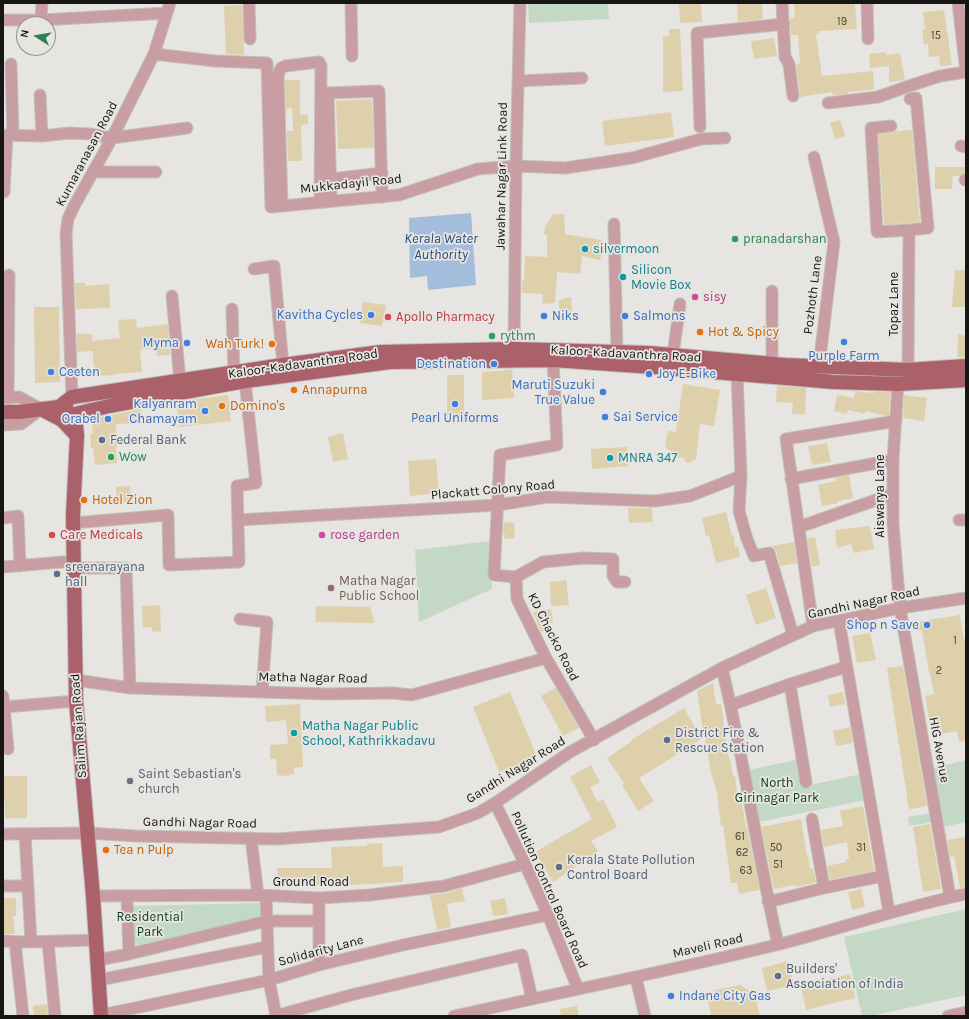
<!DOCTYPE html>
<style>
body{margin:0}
#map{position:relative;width:969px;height:1019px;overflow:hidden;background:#e7e5e1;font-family:Karla,sans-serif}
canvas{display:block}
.frame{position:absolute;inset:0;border:4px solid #161614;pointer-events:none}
.north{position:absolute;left:16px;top:16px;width:40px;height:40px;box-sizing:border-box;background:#e7e5e1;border:1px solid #93928f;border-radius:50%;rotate:282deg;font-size:11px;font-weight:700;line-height:16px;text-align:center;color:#161614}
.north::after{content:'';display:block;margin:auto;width:14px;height:18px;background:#2d8154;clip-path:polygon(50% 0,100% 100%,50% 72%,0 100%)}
</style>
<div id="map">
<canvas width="969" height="1019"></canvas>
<div class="frame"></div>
<div class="north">N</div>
</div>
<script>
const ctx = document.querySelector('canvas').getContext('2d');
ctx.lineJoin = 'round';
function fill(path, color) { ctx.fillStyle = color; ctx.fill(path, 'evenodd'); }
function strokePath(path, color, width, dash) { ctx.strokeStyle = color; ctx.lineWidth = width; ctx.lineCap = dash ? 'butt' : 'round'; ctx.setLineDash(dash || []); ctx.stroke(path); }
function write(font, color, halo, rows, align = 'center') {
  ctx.font = font + ' Karla,sans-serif'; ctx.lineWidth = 3.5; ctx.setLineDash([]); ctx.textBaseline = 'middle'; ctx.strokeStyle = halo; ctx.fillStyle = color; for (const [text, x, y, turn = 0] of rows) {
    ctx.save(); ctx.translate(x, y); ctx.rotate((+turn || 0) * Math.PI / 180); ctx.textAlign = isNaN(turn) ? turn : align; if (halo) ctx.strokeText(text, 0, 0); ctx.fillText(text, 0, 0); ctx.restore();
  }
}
fill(new Path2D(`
 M528,3H608L609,19L529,23Z
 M490,541L492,589L419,622L415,550Z
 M796,760L801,787L861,774L866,800L759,822L748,770Z
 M966,760V822L943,827L933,768Z
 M931,813L933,822L909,826L908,817Z
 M262,903L263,917L133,946L130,906Z
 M966,909V995L871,1016H862L844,937Z`), '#c4d8c6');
fill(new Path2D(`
 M471,213L476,285L428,290L427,276L410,278L409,218Z`), '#a5bddd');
fill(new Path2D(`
 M679,3H701L702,22L680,23Z
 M737,3H762L763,19L738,22Z
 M794,3H855L857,29L819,31V33L816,34L822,76L873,71L874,89L848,92V94L833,95L832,92L800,97L796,64L800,63L798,35H791L790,18H795Z
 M242,5L244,55L226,54L224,6Z
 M944,10L952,65L940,66L939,56L929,57L928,44L924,45L922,30L925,29L923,12Z
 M669,29H680L683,91L663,92V37L669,36Z
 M774,38L777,56L754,59L751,41Z
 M886,52V55L900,53L905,80L889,82V66L870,68L869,54Z
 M285,80H300V115H308V124L301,125L302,161H288L287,131H293L292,108L286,109Z
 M372,99L374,148L338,149L336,101Z
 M671,112L674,137L605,146L602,121Z
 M840,120L845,136L835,139L830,123Z
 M912,130L920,222L884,225L878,134L892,133L896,131Z
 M935,167H966V173L960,176H953L952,189H935Z
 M553,214H564L565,234L601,240L604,243L600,260L582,256L580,274L557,272L555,303L542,304L543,294L522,293V281H524L525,256L547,257V235H544L545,227Z
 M955,270H966V307H952Z
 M75,283H85V286L109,284L110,308L76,309Z
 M571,297L573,319L559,321V300Z
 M363,302L386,305L382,326L360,323Z
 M34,307H59L60,382L35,383Z
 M136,319L137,328L168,324L170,355L157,356L156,348L140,350L142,372L115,374V375L94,376L93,351L77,352V334H92V341L120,338L118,320Z
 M958,334L966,336V357H957Z
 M512,369L514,398L482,400V372L499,371Z
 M447,375H464V423L447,422Z
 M683,384L720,390L714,426L700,424L696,459L687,463L682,457L679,458L665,447L668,431L676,432Z
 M777,386L806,388L805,414H792L793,403L776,402Z
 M855,391L874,393V392H890L889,415L886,416L865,411V414L848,410L847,414L834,411L837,395L854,398Z
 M228,395L231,421L180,427L176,402Z
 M904,395L927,398L924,421L903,418Z
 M141,409L142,423L116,424L117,447H116L117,463L95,465L93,448H91L90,434H93L91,419Z
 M343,433L348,459L333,462L328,437Z
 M827,443L831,462L812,465L808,446Z
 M627,447L629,466L592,469L591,449Z
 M436,459L439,493L410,496L408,461Z
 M849,475L853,498L838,501V503L822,506L818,485L836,481L835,478Z
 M130,486L132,502L117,503L116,487Z
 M628,508H652L653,522L629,523Z
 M726,512L732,536L734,535L735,548L738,546L740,557L716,563L709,535L706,536L702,518Z
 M504,522L514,523L515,538L504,539L505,534H503Z
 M870,526L874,549L854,553L851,544L837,548L835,530Z
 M815,537L820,565L812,567L807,539Z
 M794,542L797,563L780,566L776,551L772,546Z
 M566,580L569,605L551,606L550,582Z
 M766,588L776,618L756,625L746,595Z
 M160,605L161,631L152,632V627L143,628L142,606Z
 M316,606L370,607L375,623L315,622Z
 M551,609L553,622L549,623L551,629L541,632L533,612Z
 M960,615L964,640H965L966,645V741L959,742L957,731L932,736L925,696L934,694L930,673H929L922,630L917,631L916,622Z
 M870,633L876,660L857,663L852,636Z
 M903,666L927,806L909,809L887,668Z
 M713,683L716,704H721L724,720H723L729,759L730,758L733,776H735L737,792H740L746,828H747L760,890L739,894L737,883H731L723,825L721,826L717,793L713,778H712L705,738H704L697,691Z
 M556,688L579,728L563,736L541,696Z
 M510,692L537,757L499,772L473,707Z
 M843,692L845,704L830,707L828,695Z
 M300,704L303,767L294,768V774L284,776L277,775L276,759H270V745L288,744L286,720L266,722L265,706Z
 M684,708L702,739L639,778L654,801L638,811L622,785L624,783L607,758L632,741L631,740Z
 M850,727L853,743L836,746L833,731Z
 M591,765L600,782L590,788L598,802L603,799L617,827L591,841L598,851L553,882L535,852L592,819L570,777Z
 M3,776H27V818H5V801H3Z
 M863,806L874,871L830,880L827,866L846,862V860L849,859L847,842L824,847L821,830L843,826L840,811Z
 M801,819L807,856H808L810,869L813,868L816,882L796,887L795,885L774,889L761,827Z
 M930,824L941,889L923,892L913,827Z
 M966,837V887L960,888L954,856L950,857L947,840Z
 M382,843L383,867L403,866V882L352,885H332V884L315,885V884L297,885V883L278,884L277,868H332L331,847L367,846V844Z
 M462,888L465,901L447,904L451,927L437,930L430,895L446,893Z
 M861,889L865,907L852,910L848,892Z
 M3,898H16V916H13L15,934H3Z
 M505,898L508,914L493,916L490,901Z
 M788,961L794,985L767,991L762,968Z
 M850,974L855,998L806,1010L801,986Z
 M740,985L754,994L760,1016H711L708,1001L715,990Z
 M47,1004L48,1016H34L33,1006Z
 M577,1006L579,1016H561L560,1009Z`), '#ded0aa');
const minor = new Path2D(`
 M249,3L250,39
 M351,3L352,56
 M782,3L785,57L789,64L793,96
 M867,3L868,39
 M3,20H41L167,13
 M41,20L42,3
 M154,54L215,61L267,63L271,207L399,195L478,169L516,166L565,168L632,158L701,139L725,138
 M11,64L13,135
 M518,81L582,78
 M40,95L42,136
 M828,103L878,97L909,86L940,76L966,72L958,3
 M891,126L871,128L877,232L909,230
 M700,127L697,33L784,24
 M3,135L42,136L69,133L90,134L112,138L187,128
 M961,146L966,147
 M814,157L834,242L819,366
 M93,172H156
 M331,179L382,173
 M965,180H966
 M4,192L7,135
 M331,201L328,93L379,91L382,197
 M282,206L278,75L281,68L285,66L319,62L321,66L320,202
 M614,224L617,352
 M254,269L274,266L283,365
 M172,296L180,381
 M232,309L234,374
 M514,349L516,166L520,3
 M673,355L680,304
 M772,364V291
 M908,370L909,230L928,228L916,98L910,99
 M737,374L741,476L739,511L747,539L754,556L769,553L793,635
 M898,384L893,460V523L900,608L950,897
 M72,397L66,233L68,219L74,206L112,138L154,54L170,3
 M3,398L19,397L41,409L21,424L3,425
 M8,398L9,275
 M791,479L893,460
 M3,518L18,516L20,566
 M238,520L498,505L547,497L655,501L690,496L741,476
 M959,520H966
 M73,523L168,515L169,565L239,562L237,486L256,483L245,381
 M799,527L893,494
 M3,567L74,561
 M73,568H126L130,688
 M516,577L494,575L500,455L557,445L553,360
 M240,619L267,622L262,692
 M839,621L889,912
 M813,626L786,439L896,421
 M722,668C744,759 757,852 778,944
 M76,680L130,688L327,694L393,693L412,695L546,658
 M790,684L806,782
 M3,696L8,749
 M731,705L790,684L846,667
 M4,707L76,701
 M594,740L546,658L517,599L516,577L543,562L584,558L613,559V576L617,582H625
 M495,803L525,864L548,915L578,989
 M812,819L824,888
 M3,834L87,833L136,836L277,839L439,827L478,813L495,803L570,752L722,668L813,626L900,608L966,598
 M25,834L31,942
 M251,838L258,895
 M3,886H28
 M93,896L258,895L319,898L370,895L444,886L525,864
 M266,896L269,980L276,1016
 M127,897L129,954
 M319,898V965
 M768,902L824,888L883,876
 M3,941L25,942L96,940
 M15,942L23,1016
 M48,942L55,1016
 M98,960L129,954L267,921H318
 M636,978L645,1016
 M99,980L267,947
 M101,1015L269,980L319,965L403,945L548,915
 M275,1016L351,995L522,955L532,999
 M454,1016C562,992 669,971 776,945C840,929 902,907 966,894
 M948,1016L966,1012`);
const major = new Path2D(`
 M59,407L72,397L283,365L381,352L514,349L649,353L785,365L908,370L966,366
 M43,410L62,420L77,436
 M3,412H19L59,407L68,411
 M75,414L109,406L245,381L390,362L553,360L653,367L834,382L898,384L966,380
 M75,414L77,436L73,515L76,701L93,896L101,1016`);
strokePath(minor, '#c1c0bc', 13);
strokePath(major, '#c1c0bc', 16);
strokePath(minor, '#c99ea2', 11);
strokePath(major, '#aa616a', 14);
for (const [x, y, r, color] of [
 [735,239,4,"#2e9e5b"],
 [585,249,4,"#0f9aa8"],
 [623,277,4,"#0f9aa8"],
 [695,297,4,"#d1479c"],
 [371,315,4,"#3f7fe0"],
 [544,316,4,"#3f7fe0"],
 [625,316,4,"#3f7fe0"],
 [388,317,4,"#e0444e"],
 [700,332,4,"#e8710a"],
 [492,336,4,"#2e9e5b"],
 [844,342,4,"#3f7fe0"],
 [187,343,4,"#3f7fe0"],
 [272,344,4,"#e8710a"],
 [494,364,4,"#3f7fe0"],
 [51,372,4,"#3f7fe0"],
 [649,374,4,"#3f7fe0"],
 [294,390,4,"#e8710a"],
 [603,392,4,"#3f7fe0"],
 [455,404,4,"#3f7fe0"],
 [222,406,4,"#e8710a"],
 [205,411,4,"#3f7fe0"],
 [605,417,4,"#3f7fe0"],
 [108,419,4,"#3f7fe0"],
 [102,440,4,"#5c6f8a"],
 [111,457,4,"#2e9e5b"],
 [610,458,4,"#0f9aa8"],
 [84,500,4,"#e8710a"],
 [52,535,4,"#e0444e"],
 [322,535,4,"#d1479c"],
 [57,574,4,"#5c6f8a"],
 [331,588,4,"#8d6e63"],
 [927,625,4,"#3f7fe0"],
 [294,733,4,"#0f9aa8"],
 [667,740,4,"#5c6f8a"],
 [130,781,4,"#6b7280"],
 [106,850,4,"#e8710a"],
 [559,867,4,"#5c6f8a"],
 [778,976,4,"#5c6f8a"],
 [671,996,4,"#3f7fe0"]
]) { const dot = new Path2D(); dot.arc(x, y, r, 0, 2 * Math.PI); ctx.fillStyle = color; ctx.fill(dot); strokePath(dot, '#e7e5e1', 1.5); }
write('11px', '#48443a', null, [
 ["19",842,22],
 ["15",936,36],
 ["1",955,641],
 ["2",939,671],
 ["61",740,837],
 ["50",776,848],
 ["31",861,848],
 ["62",742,853],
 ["51",778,865],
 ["63",746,871]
]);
write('13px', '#161614', '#e7e5e1', [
 ["Kumaranasan Road",87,154,-62],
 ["Jawahar Nagar Link Road",502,176,-89],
 ["Mukkadayil Road",351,184,-6],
 ["Pozhoth Lane",813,295,-83],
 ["Topaz Lane",894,304,-90],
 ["Kaloor-Kadavanthra Road",626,354,3],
 ["Kaloor-Kadavanthra Road",303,364,-8],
 ["Plackatt Colony Road",493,490,-5],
 ["Aiswarya Lane",880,496,-90],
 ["Gandhi Nagar Road",864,603,-12],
 ["KD Chacko Road",553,637,63],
 ["Matha Nagar Road",313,678,1],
 ["Salim Rajan Road",79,726,-94],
 ["HIG Avenue",939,750,80],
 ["Gandhi Nagar Road",516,770,-32],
 ["Gandhi Nagar Road",200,823,1],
 ["Ground Road",311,882],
 ["Pollution Control Board Road",549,890,66],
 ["Maveli Road",708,946,-13],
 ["Solidarity Lane",321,951,-15]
]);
write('13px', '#27864d', '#e7e5e1', [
 ["pranadarshan",743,239],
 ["rythm",500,336],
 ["Wow",119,457]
], 'left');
write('13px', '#0d838f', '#e7e5e1', [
 ["silvermoon",593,249],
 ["Silicon",631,270],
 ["Movie Box",631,285],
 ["MNRA 347",618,458],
 ["Matha Nagar Public",302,726],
 ["School, Kathrikkadavu",302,741]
], 'left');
write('13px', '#b23c85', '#e7e5e1', [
 ["sisy",703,297],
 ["rose garden",330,535]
], 'left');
write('13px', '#366cbe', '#e7e5e1', [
 ["Kavitha Cycles",363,315],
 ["Niks",552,316,"left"],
 ["Salmons",633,316,"left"],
 ["Myma",179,343],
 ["Purple Farm",844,356,"center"],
 ["Destination",486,364],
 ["Ceeten",59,372,"left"],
 ["Joy E-Bike",657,374,"left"],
 ["Maruti Suzuki",595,385],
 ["True Value",595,400],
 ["Kalyanram",197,404],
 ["Chamayam",197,419],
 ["Sai Service",613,417,"left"],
 ["Pearl Uniforms",455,418,"center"],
 ["Orabel",100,419],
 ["Shop n Save",919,625],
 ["Indane City Gas",679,996,"left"]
], 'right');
write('13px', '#be3a42', '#e7e5e1', [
 ["Apollo Pharmacy",396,317],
 ["Care Medicals",60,535]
], 'left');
write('13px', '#c56008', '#e7e5e1', [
 ["Hot & Spicy",708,332],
 ["Wah Turk!",264,344,"right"],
 ["Annapurna",302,390],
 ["Domino's",230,406],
 ["Hotel Zion",92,500],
 ["Tea n Pulp",114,850]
], 'left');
write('13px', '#4e5e75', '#e7e5e1', [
 ["Federal Bank",110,440],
 ["sreenarayana",65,567],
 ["hall",65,582],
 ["District Fire &",675,733],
 ["Rescue Station",675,748],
 ["Kerala State Pollution",567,860],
 ["Control Board",567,875],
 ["Builders'",786,969],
 ["Association of India",786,984]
], 'left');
write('13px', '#785e54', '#e7e5e1', [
 ["Matha Nagar",339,581],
 ["Public School",339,596]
], 'left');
write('13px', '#5b616d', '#e7e5e1', [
 ["Saint Sebastian's",138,774],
 ["church",138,789]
], 'left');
write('13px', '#083b16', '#e7e5e1', [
 ["North",777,783],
 ["Girinagar Park",777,798],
 ["Residential",150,917],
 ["Park",150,932]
]);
write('italic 14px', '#284a75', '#e7e5e1', [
 ["Kerala Water",441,239],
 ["Authority",441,255]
]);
</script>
